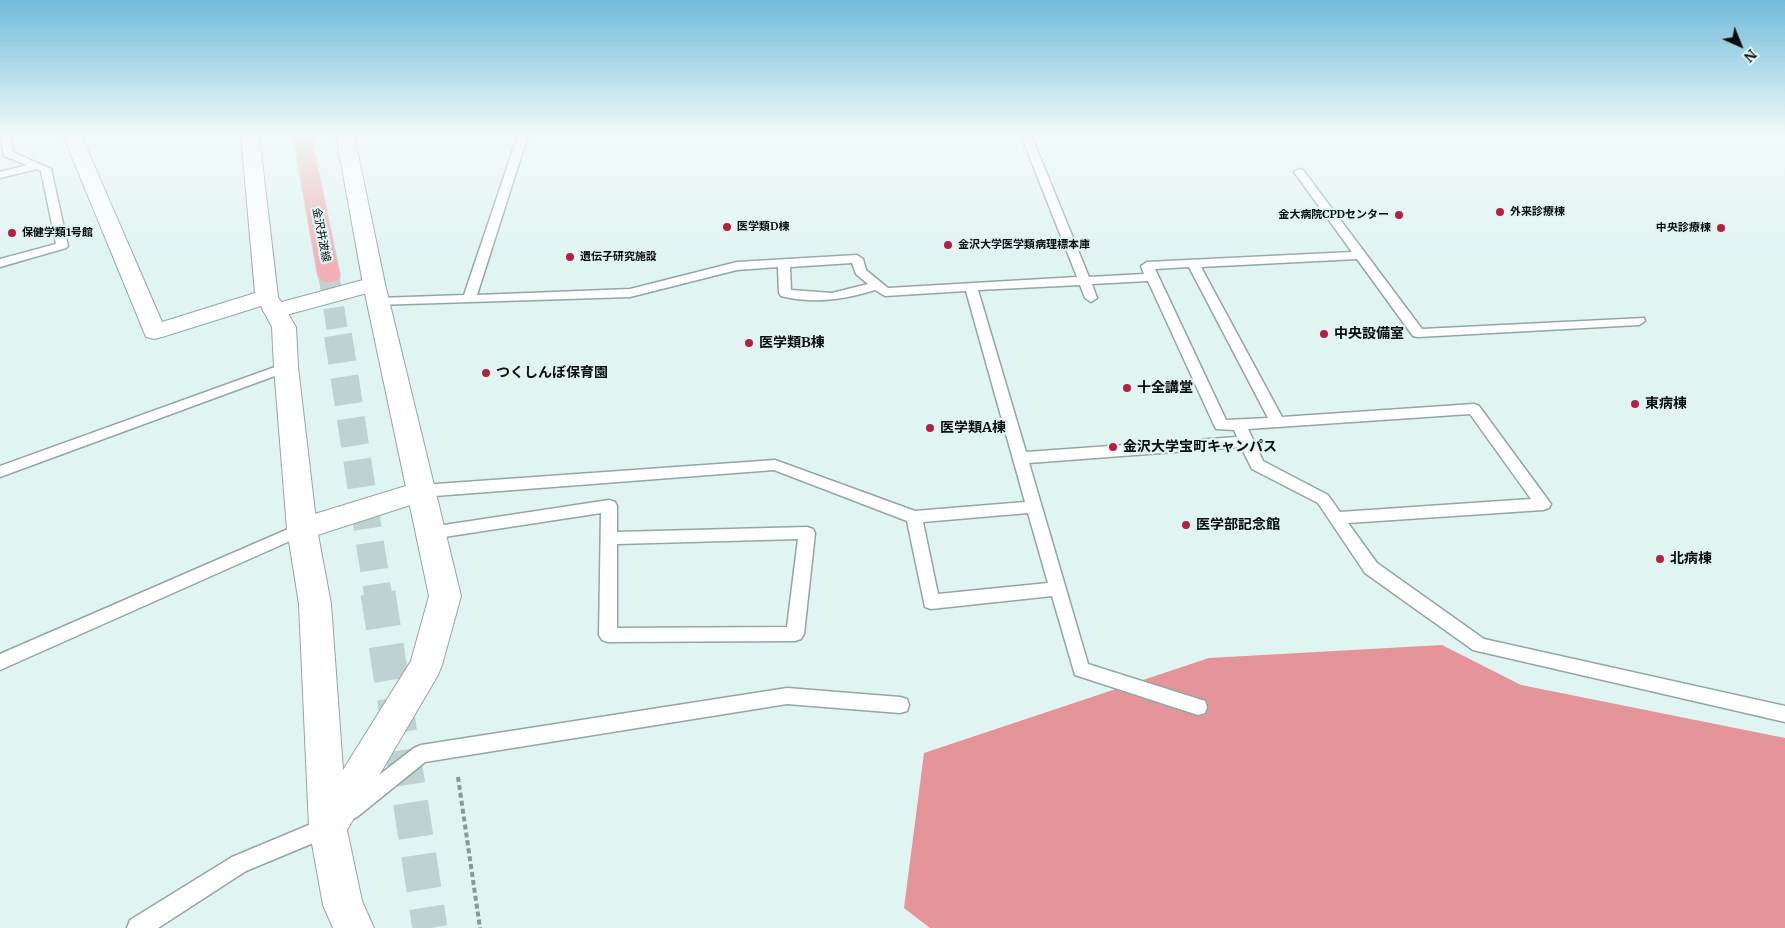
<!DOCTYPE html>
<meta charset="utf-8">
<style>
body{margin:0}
#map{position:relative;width:1785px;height:928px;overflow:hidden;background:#e0f4f2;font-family:Merriweather,serif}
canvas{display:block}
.north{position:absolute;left:1715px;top:20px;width:50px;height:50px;-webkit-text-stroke:4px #e0f4f2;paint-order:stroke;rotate:136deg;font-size:14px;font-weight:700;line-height:20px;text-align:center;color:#070d0c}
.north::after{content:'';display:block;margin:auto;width:18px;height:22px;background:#070d0c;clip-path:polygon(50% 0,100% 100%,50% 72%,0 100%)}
</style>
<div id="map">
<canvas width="1785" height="928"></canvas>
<div class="north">N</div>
</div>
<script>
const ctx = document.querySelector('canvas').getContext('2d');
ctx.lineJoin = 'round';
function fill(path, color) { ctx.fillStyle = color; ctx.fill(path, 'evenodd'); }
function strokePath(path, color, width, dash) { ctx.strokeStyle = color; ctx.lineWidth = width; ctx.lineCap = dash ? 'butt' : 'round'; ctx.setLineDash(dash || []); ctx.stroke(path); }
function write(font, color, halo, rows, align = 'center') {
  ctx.font = font + ' Merriweather,"Noto Sans JP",serif'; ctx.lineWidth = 4.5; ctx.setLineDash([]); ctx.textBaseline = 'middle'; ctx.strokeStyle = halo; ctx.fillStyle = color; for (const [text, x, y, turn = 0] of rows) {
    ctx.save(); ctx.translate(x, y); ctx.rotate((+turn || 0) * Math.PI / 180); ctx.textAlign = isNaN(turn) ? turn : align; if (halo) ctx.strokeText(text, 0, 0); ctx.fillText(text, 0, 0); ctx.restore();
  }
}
fill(new Path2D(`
 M1442,645L1521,685L1785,738V928H930L904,908L924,753L1209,658Z`), '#e5949a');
strokePath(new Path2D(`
 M329,276L338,336`), '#bfd1d0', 21, [21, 11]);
strokePath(new Path2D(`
 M338,335L378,595`), '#bfd1d0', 28, [28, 14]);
strokePath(new Path2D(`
 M378,593L430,928`), '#bfd1d0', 35, [35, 18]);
const service = new Path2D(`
 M0,135H10L13,152L51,169L68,246L66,248L0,267V259L56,244L41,171L37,169L0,178V172L27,165L4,156Z
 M518,135H528L477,295L630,289L737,262L857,255L863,259L866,270L888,288L1077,277L1021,135H1031L1089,277L1144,274L1141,266L1147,262L1352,252L1294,172L1299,169L1303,170L1422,329L1644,318L1645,321L1639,325L1418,337L1413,336L1357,259L1201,267L1282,417L1474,404L1479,406L1551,504L1549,508L1543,510L1348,523L1377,563L1484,639L1785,706V722L1473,650L1365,573L1318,503L1252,469L1241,447L1029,463L1088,664L1205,701L1207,707L1205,713L1198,715L1075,675L1052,596L931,609L925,607L907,521L774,470L422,497L417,495L414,491L417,487L422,485L775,460L915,511L1025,502L966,291L885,296L875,290C843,300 813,304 781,296L779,293L778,267L737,270L630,297L375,305L373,302L375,299L379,298L464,295ZM852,263L856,274L868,284L832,293L791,290L790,267ZM1189,267L1268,418L1226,420L1155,269ZM1148,281L1214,425L1216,429L1234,430L1237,437L1026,452L978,290L1080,285L1085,298L1091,302L1097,298L1092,284ZM1470,414L1531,499L1340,512L1328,495L1263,461L1248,429ZM1028,513L1048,583L938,594L923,522Z
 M286,363L291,364L293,367L291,370L0,477V466Z
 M609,500L615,502L617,506V532L807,527L813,529L815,533L804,634L801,639L795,641L608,642L602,640L599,635L601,513L431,539L425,537L423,533L425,529L431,527ZM798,539L787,627L617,628V544Z
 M302,523L308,525L310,529L308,533L0,670V654Z
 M787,688L900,697L907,699L909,705L907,711L900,713L787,704L425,762L357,817L350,820L343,817L340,810L343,803L414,748L421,745Z
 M328,817L335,820L338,827L335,834L246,871L158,928H127L130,920L232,857Z`);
const minor = new Path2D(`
 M63,135H81L162,322L255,293L241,135H259L278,297L296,327L298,367L317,529L331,604L343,770L411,661L429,596L363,284L336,135H354L385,284L461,596L442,665L438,675L347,830L362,901L374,928H333L323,905L309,827L299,604L287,529L274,367L272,327L261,306L162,337L154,339L146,337Z`);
const tertiary = new Path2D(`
 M374,277L382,279L385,284L382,289L275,318L267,316L263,311L267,306Z
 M422,481L432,484L436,491L432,498L302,540L292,537L287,529L292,521Z`);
const primary = new Path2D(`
 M293,135H311L340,276L337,281L329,283L321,281L318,276Z`);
strokePath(service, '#93a6a4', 3);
strokePath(minor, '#93a6a4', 2);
strokePath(tertiary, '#93a6a4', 2);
strokePath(primary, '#d2d3d3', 2);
strokePath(new Path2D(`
 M458,777L480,928`), '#8a9997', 4, [5, 3]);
fill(service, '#fff');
fill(minor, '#fff');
fill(tertiary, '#fff');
fill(primary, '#f2afb5');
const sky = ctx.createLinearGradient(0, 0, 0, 265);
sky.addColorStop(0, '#71bcda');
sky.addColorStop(0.51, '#f1faf9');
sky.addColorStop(1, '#f1faf900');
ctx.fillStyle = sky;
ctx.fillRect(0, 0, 1785, 265);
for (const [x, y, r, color] of [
 [1500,212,5,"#b32040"],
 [1399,215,5,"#b32040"],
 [727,227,5,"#b32040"],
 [1721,228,5,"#b32040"],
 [12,233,5,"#b32040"],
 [948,245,5,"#b32040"],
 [570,257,5,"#b32040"],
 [1324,334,5,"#b32040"],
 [749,343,5,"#b32040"],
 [486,373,5,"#b32040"],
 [1127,388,5,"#b32040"],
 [1635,404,5,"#b32040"],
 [930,428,5,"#b32040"],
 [1113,447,5,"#b32040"],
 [1186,525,5,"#b32040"],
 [1660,559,5,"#b32040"]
]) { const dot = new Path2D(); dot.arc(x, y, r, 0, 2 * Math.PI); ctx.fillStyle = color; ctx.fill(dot); strokePath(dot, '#e0f4f2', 2); }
write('bold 11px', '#070d0c', '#e0f4f2', [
 ["外来診療棟",1510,212],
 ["金大病院CPDセンター",1389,215,"right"],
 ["医学類D棟",737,227],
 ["中央診療棟",1711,228,"right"],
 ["保健学類1号館",22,233],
 ["金沢大学医学類病理標本庫",958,245],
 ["遺伝子研究施設",580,257]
], 'left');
write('11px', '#070d0c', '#e0f4f2', [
 ["金沢井波線",321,235,79]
]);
write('bold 14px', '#070d0c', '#e0f4f2', [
 ["中央設備室",1334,334],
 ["医学類B棟",759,343],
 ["つくしんぼ保育園",496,373],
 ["十全講堂",1137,388],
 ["東病棟",1645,404],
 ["医学類A棟",940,428],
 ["金沢大学宝町キャンパス",1123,447],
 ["医学部記念館",1196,525],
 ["北病棟",1670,559]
], 'left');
</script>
